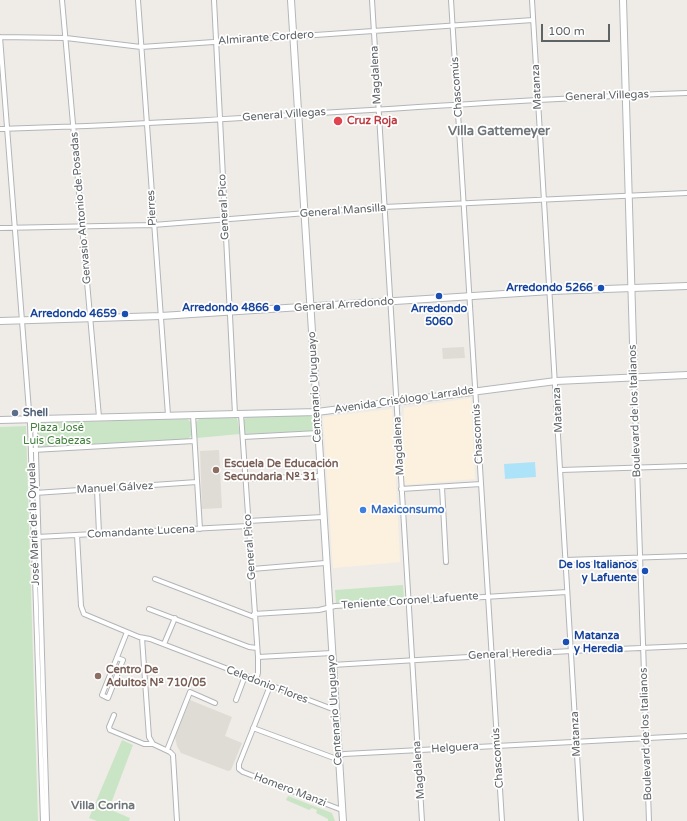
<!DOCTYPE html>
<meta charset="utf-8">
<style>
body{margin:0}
#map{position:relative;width:687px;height:821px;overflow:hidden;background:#efece7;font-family:"Varela Round",sans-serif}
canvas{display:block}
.scale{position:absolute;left:541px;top:24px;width:69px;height:18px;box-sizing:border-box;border:2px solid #5e6366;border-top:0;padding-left:5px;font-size:12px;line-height:14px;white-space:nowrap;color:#5e6366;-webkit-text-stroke:3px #fff;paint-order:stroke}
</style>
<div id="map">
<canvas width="687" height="821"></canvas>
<div class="scale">100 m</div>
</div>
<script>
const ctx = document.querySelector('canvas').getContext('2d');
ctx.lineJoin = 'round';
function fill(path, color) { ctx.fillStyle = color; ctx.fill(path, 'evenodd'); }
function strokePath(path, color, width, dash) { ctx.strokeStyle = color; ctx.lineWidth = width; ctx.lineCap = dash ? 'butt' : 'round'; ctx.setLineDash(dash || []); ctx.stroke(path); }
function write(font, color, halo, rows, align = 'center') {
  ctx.font = font + ' "Varela Round",sans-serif'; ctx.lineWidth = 3.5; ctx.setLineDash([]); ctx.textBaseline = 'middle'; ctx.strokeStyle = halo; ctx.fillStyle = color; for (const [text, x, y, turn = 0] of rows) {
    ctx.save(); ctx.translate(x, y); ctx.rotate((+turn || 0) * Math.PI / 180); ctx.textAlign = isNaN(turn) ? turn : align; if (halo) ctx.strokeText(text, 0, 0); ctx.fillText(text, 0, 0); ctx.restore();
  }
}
fill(new Path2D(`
 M471,398L475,479L403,485L404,408Z
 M392,409L400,562L333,568L323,417Z`), '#fcf1df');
fill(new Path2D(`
 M464,347L465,358L443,359L442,348Z
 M219,450L222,508L202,509L200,451Z
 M190,700L232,717L225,736L242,743L231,770L228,771L181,753L177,746L175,737Z`), '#dfdcd5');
fill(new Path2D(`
 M309,415L313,418V429L311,431L244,434V420L246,417Z
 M200,418H237L240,434L197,438L196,422Z
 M187,419L191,422L192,435L188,439L38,447L37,424L39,423Z
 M26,426L38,821H0V427Z
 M403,585L404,598L336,603L335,590Z
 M122,740L133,745L109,809L130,818L129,821H97L89,818Z
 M288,796L332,813L335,821H328V819L316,813L317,810L312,808L309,810L286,800Z`), '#cae5c5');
fill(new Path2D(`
 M535,462L536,477L505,479L504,464Z`), '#ade3f9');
const street = new Path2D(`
 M62,0L99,417
 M138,0L168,415
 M214,0L235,414
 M372,0L422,821
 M451,0L502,821
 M532,0L581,821
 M0,37L30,424L43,821
 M0,37L66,38L141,47L533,20
 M0,129C229,123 458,101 687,93
 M0,228L153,225L384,207L687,193
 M634,377L649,821
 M241,414L258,657V673L256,680
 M193,415L200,529
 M35,420L47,821
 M243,437L318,433
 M33,450L194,441
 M561,470L687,466
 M245,479L321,476
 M442,487L446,562
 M401,489L481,484
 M97,490L99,533
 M35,493L197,482
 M248,521L323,517
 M77,535L81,606L84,614L139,637L150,639L335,710
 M37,537L248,526
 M565,560L687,556
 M252,569L325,563
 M155,579L254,617
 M149,609L249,647L257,648
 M254,614L319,610L335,606L567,592
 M142,638L149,737L153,744L170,752L173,755L177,821
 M164,644L175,618
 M258,657L332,653
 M117,658L123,660L108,698L102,695L127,632
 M332,665L571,651L687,646
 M270,686L239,764V769L243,772L342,810
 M236,700L245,676
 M114,715L109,727L110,730L144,744H153
 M253,728L334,758L344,754L687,736
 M167,750L190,692L215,703`);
const secondary = new Path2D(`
 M291,0L343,821
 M623,0L634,377
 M0,321L161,316L551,291L687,286
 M0,420L317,412L556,381L687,375`);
strokePath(street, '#b2b5b8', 6);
strokePath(secondary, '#b3b7ba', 8);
strokePath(street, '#fff', 4);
strokePath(secondary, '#fff', 6);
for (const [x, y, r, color] of [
 [338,121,5,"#e0444e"],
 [601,288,4,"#1a4fb4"],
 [439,296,4,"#1a4fb4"],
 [277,308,4,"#1a4fb4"],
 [125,314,4,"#1a4fb4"],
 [15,413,4,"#5c6f8a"],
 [216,470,4,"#8d6e63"],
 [363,510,4,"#3f7fe0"],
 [645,571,4,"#1a4fb4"],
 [566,642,4,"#1a4fb4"],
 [98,676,4,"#8d6e63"]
]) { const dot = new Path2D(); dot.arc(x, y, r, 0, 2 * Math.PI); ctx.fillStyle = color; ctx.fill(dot); strokePath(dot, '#fff', 1.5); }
write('11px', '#5e6366', '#fff', [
 ["Almirante Cordero",266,38,-4],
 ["Magdalena",376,75,-93],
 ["Chascomús",457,87,-94],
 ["Matanza",537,87,-93],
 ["General Villegas",607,96,-2],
 ["General Villegas",284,115,-4],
 ["General Pico",224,207,-93],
 ["Gervasio Antonio de Posadas",81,208,-95],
 ["Pierres",152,208,-93],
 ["General Mansilla",343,211,-4],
 ["General Arredondo",344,305,-4],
 ["Centenario Uruguayo",315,387,-93],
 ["Avenida Crisólogo Larralde",404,400,-8],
 ["Matanza",558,410,-93],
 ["Boulevard de los Italianos",635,411,-92],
 ["Chascomús",478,434,-93],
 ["Magdalena",399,446,-93],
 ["Manuel Gálvez",115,488,-3],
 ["José María de la Oyuela",34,524,-92],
 ["Comandante Lucena",141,532,-3],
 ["General Pico",250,547,-94],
 ["Teniente Coronel Lafuente",410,601,-4],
 ["General Heredia",510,654,-3],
 ["Celedonio Flores",267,685,21],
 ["Centenario Uruguayo",335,710,-94],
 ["Matanza",576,734,-93],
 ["Boulevard de los Italianos",646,734,-92],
 ["Helguera",455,748,-4],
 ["Chascomús",498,758,-94],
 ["Magdalena",419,770,-94],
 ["Homero Manzi",290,790,21]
]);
write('bold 11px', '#be3a42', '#fff', [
 ["Cruz Roja",347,121]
], 'left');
write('bold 11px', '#164399', '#fff', [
 ["Arredondo 5266",593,288],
 ["Arredondo 4866",269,308],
 ["Arredondo",439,309,"center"],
 ["5060",439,322,"center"],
 ["Arredondo 4659",117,314],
 ["De los Italianos",637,565],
 ["y Lafuente",637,578],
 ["Matanza",574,636,"left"],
 ["y Heredia",574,649,"left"]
], 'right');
write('bold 11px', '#4e5e75', '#fff', [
 ["Shell",23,413]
], 'left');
write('11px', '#41813b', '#fff', [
 ["Plaza José",57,428],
 ["Luis Cabezas",57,441]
]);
write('bold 11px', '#785e54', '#fff', [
 ["Escuela De Educación",224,464],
 ["Secundaria Nº 31",224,477],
 ["Centro De",106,670],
 ["Adultos Nº 710/05",106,683]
], 'left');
write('bold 11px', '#366cbe', '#fff', [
 ["Maxiconsumo",371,510]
], 'left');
write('bold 12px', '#6f7578', '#fff', [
 ["Villa Corina",103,806]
]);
write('bold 13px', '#6f7578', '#fff', [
 ["Villa Gattemeyer",499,132]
]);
</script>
